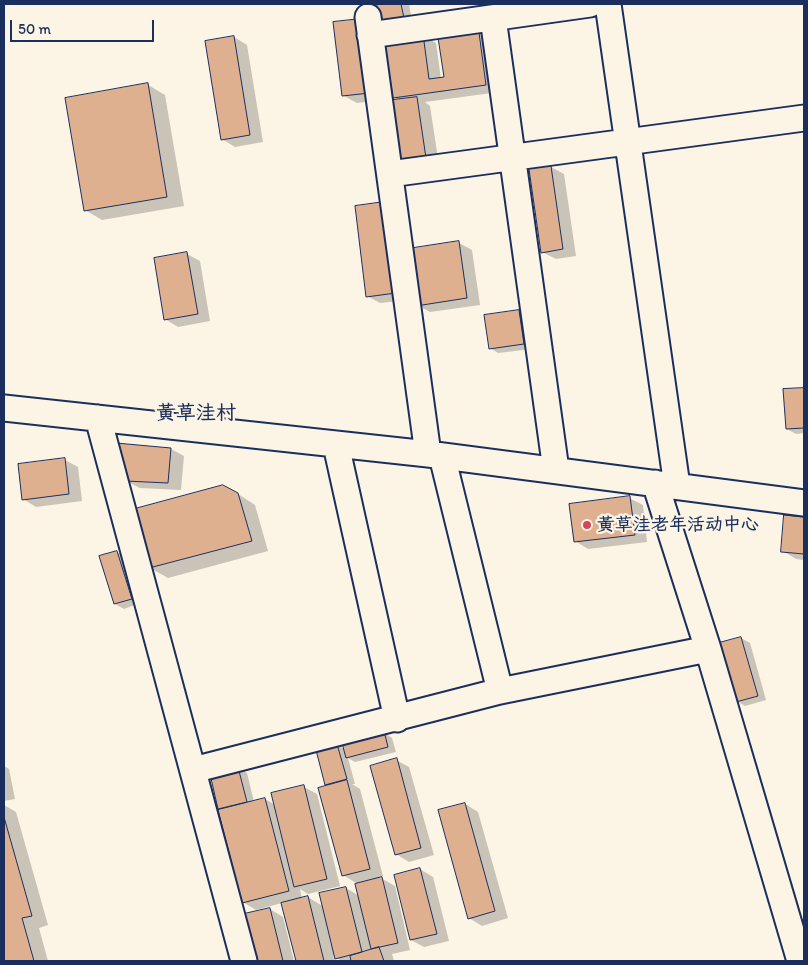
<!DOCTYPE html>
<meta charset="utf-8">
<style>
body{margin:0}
#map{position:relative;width:808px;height:965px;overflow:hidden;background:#fcf5e5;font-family:Itim,sans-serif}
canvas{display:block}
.frame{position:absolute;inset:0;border:5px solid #1b2f5e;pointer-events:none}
.scale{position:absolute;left:10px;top:20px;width:144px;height:22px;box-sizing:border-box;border:2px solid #1b2f5e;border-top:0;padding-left:6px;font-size:15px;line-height:18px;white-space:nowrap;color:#1b2f5e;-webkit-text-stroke:4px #fcf5e5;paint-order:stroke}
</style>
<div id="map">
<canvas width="808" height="965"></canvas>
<div class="frame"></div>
<div class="scale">50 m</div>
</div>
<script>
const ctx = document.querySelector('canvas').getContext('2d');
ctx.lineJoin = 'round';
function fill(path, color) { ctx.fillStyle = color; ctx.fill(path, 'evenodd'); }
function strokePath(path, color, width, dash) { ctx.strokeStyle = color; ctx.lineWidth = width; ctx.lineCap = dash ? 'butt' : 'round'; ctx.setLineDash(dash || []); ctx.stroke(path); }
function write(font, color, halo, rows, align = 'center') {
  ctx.font = font + ' Itim,"LXGW WenKai TC",sans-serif'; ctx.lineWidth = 4.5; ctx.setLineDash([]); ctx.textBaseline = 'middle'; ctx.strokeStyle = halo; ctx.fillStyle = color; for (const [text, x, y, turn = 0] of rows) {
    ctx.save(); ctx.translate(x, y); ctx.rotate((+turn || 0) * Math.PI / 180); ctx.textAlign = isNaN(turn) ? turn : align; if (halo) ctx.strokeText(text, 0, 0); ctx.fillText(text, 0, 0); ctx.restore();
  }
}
fill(new Path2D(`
 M378,4H409L413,27L382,26Z
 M334,24L382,100L357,103L344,96Z
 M477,27L490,34L499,92L425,102L430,106L439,165L408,169L400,101L394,97L423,36L436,43L441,79L445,78Z
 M234,37L247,45L263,142L235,147L222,139Z
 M148,85L165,95L184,206L102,220L85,210Z
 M551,167L564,174L576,256L556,259L542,252Z
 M356,207L408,300L380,303L367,296Z
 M459,243L472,250L480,305L430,312L417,305Z
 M187,254L200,261L210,321L178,327L165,319Z
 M519,311L528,316L532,349L498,353L490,348Z
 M804,389V433L796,434L787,429L784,391Z
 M171,449L184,456L181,490L140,488L126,481Z
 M65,460L78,467L82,501L36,507L23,499Z
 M238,494L255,505L268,551L168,578L150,568Z
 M629,498L643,505L647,542L588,549L575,541Z
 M785,517L804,518V560L796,559L783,551Z
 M117,552L126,557L140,603L124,609L115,604Z
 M741,638L750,643L766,700L745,706L737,701Z
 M384,733L392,738L396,752L355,762L348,758L355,784H352L360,789L383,876L379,877L395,886L410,950L392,954L394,961H342L333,956L335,961H297L282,903L256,910L243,902L222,810L219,808L238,768L247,773L254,802L265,799L275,805L304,787L317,794L340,886L308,894L300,889L302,899L308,897L324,907L346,888L359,896L356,883L343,875L330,786L326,784L337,745L344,749Z
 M396,760L409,767L434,855L409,862L396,854Z
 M4,766L9,769L15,799L4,801Z
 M465,804L478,812L508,918L482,926L469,918Z
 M4,805L16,812L48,925L39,928L48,961H4V925H7L4,914Z
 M420,869L433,877L449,941L424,947L411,940Z
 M270,909L283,917L294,961H256L245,915Z`), '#0003');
const building = new Path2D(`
 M377,4H401L405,23L381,27Z
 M360,19L370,93L342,96L333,22Z
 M478,25L486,85L393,98L384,40L423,34L429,79L444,77L437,31Z
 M234,36L250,135L221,140L205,41Z
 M148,83L167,197L84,211L65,98Z
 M417,97L426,158L394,162L385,101Z
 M551,166L563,249L541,253L529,169Z
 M384,202L396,293L366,297L355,206Z
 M459,241L467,298L416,306L407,249Z
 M187,252L198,314L164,320L154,258Z
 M519,310L524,344L489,349L484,315Z
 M804,388V428L786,429L783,389Z
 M116,443L171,448L168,483L125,481Z
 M65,458L69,494L22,500L18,464Z
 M223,485L238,493L252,541L149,568L131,510Z
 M630,496L635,535L574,542L569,504Z
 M784,515L804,517V554L781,552Z
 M117,551L132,599L114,604L99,556Z
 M741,637L758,696L736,702L719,643Z
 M384,731L388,747L346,758L342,743Z
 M337,744L347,779L325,785L316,750Z
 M397,758L421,848L395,855L370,766Z
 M238,767L247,802L218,809L210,774Z
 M347,780L370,869L342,876L318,788Z
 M304,785L327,879L294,887L271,793Z
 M265,798L289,891L242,903L218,810Z
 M465,803L495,911L468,919L438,810Z
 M4,817L32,916L22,918L34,961H4Z
 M420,868L437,934L410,940L394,875Z
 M382,877L398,943L371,949L355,884Z
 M346,887L362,952L335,959L319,893Z
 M308,896L324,961H296L281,903Z
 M270,908L283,961H255L244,914Z
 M379,947L384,961H351L350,956Z`);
fill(building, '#deb08f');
strokePath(building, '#1b2f5e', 1);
const minor = new Path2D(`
 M608,4L677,486
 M368,17L428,454
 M493,18L556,470
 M370,35L590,4
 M390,174L804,118
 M4,408L428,454L804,503
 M98,418L244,961
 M336,445L397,719
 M442,456L500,691
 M655,483L708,649L800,961
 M193,770L500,691L708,649`);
strokePath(minor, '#1b2f5e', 29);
strokePath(minor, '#fcf5e5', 25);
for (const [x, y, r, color] of [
 [587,525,5,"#d1495b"]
]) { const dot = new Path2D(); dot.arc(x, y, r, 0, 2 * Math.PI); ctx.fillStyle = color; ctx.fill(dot); strokePath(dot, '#fcf5e5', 2); }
write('bold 18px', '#1b2f5e', '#fcf5e5', [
 ["黄草洼老年活动中心",597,525]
], 'left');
write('bold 20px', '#1b2f5e', '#fcf5e5', [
 ["黄草洼村",196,414]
]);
</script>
